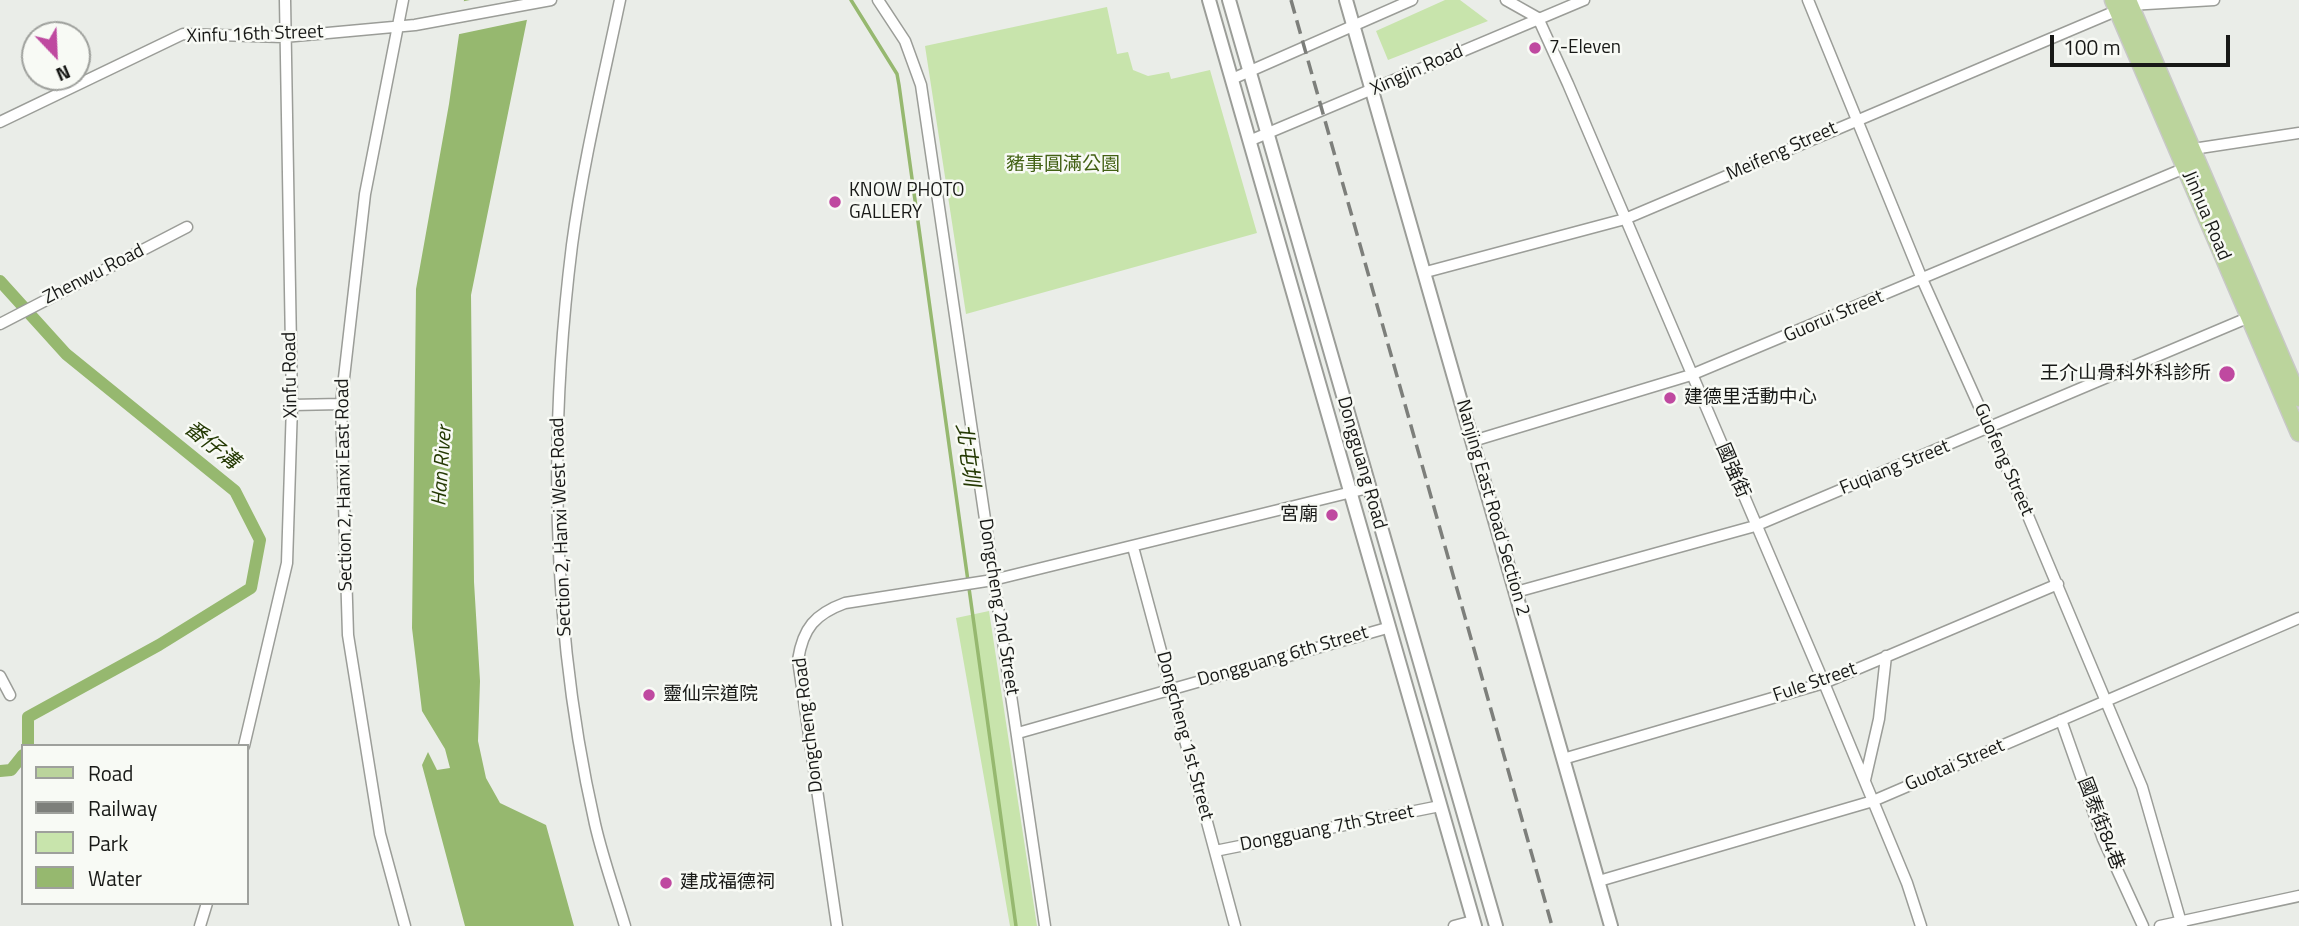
<!DOCTYPE html>
<meta charset="utf-8">
<style>
body{margin:0}
#map{position:relative;width:2299px;height:926px;overflow:hidden;background:#eaede8;font-family:"Titillium Web",sans-serif}
canvas{display:block}
.legend{position:absolute;left:21px;top:744px;width:228px;height:161px;box-sizing:border-box;background:#f8faf5;border:2px solid #9ea09c;margin:0;padding:9px 12px;list-style:none;font-size:21px;color:#181917}
.legend li{display:flex;align-items:center;gap:14px;height:35px}
.legend b{width:35px;border:2px solid #9ea09c}
.north{position:absolute;left:21px;top:21px;width:70px;height:70px;box-sizing:border-box;background:#f8faf5;border:2px solid #9ea09c;border-radius:50%;rotate:157deg;font-size:19px;font-weight:700;line-height:28px;text-align:center;color:#181917}
.north::after{content:'';display:block;margin:auto;width:24px;height:32px;background:#bf49a0;clip-path:polygon(50% 0,100% 100%,50% 72%,0 100%)}
.scale{position:absolute;left:2050px;top:35px;width:180px;height:32px;box-sizing:border-box;border:4px solid #181917;border-top:0;padding-left:9px;font-size:21px;line-height:24px;white-space:nowrap;color:#181917;-webkit-text-stroke:5px #f8faf5;paint-order:stroke}
</style>
<div id="map">
<canvas width="2299" height="926"></canvas>
<ul class="legend">
<li><b style="height:9px;background:#bbd49c"></b>Road</li>
<li><b style="height:9px;background:#7d7f7b"></b>Railway</li>
<li><b style="height:19px;background:#c8e4ac"></b>Park</li>
<li><b style="height:19px;background:#96b86f"></b>Water</li>
</ul>
<div class="north">N</div>
<div class="scale">100 m</div>
</div>
<script>
const ctx = document.querySelector('canvas').getContext('2d');
ctx.lineJoin = 'round';
function fill(path, color) { ctx.fillStyle = color; ctx.fill(path, 'evenodd'); }
function strokePath(path, color, width, dash) { ctx.strokeStyle = color; ctx.lineWidth = width; ctx.lineCap = dash ? 'butt' : 'round'; ctx.setLineDash(dash || []); ctx.stroke(path); }
function write(font, color, halo, rows, align = 'center') {
  ctx.font = font + ' "Titillium Web","Noto Sans TC",sans-serif'; ctx.lineWidth = 5; ctx.setLineDash([]); ctx.textBaseline = 'middle'; ctx.strokeStyle = halo; ctx.fillStyle = color; for (const [text, x, y, turn = 0] of rows) {
    ctx.save(); ctx.translate(x, y); ctx.rotate((+turn || 0) * Math.PI / 180); ctx.textAlign = isNaN(turn) ? turn : align; if (halo) ctx.strokeText(text, 0, 0); ctx.fillText(text, 0, 0); ctx.restore();
  }
}
fill(new Path2D(`
 M1445,0H1460L1488,21L1388,60L1376,31Z
 M1107,7L1117,54L1128,52L1133,70L1148,76L1169,72L1171,79L1210,70L1257,233L966,314L925,46Z
 M989,611L1037,926H1010L956,618Z`), '#c8e4ac');
fill(new Path2D(`
 M464,0H531L471,295L474,582L480,681L478,741L486,778L500,803L546,825L574,926H465L422,765L428,752L437,770L450,768L445,749L422,711L412,628L416,289L449,104Z`), '#96b86f');
fill(new Path2D(`
 M470,0H534L531,19L455,35L460,2Z`), '#eaede8');
strokePath(new Path2D(`
 M851,0L897,74L899,85L1016,926`), '#96b86f', 3.5);
strokePath(new Path2D(`
 M0,281L66,354L235,491L260,540L251,588L159,645L28,717V746
 M0,771L11,770L23,755`), '#96b86f', 12);
const minor = new Path2D(`
 M403,0L365,194L341,404L348,635L380,834L405,926
 M620,0C603,81 583,163 572,245C548,437 552,634 595,824C603,859 615,892 625,926
 M878,0L905,41L921,85L1045,926
 M1506,0L1538,18L1568,84L1824,683L1907,883L1921,926
 M1808,0L1922,279L2023,504L2142,787L2182,926
 M1232,79L1412,0
 M0,122L183,34L284,37L415,25L551,0
 M1249,141L1584,0
 M2193,149L2299,133
 M1426,272L1625,219L2130,5L2214,0
 M0,324L187,227
 M292,405L341,404
 M1473,441L1691,375L2185,168
 M1133,547L1235,926
 M1516,592L1755,526L2252,316
 M0,676L10,695
 M2061,720L2103,839L2143,926
 M1018,733L1387,628
 M244,746L287,563L292,405L285,0
 M1563,759L1824,683L2058,584
 M1865,780L1879,719L1886,656
 M1215,851L1440,806
 M1599,881L1873,801L2299,618
 M200,926L207,903
 M837,926L798,660C803,628 815,614 845,603L993,580L1368,488
 M1454,926L1473,921
 M2160,926L2299,896`);
const tertiary = new Path2D(`
 M1209,0L1475,926
 M1229,0L1496,926
 M1346,0L1611,926`);
const primary = new Path2D(`
 M2113,0L2299,433
 M2128,0L2299,398`);
strokePath(minor, '#9b9d98', 13);
strokePath(tertiary, '#9b9d98', 16);
strokePath(primary, '#c8c8c7', 19);
strokePath(minor, '#fff', 10);
strokePath(tertiary, '#fff', 12);
strokePath(primary, '#bbd49c', 16);
strokePath(new Path2D(`
 M1291,0L1552,926`), '#7d7f7b', 3.5, [14, 7]);
for (const [x, y, r, color] of [
 [1535,48,7,"#bf49a0"],
 [835,202,7,"#bf49a0"],
 [2227,374,9,"#bf49a0"],
 [1670,398,7,"#bf49a0"],
 [1332,515,7,"#bf49a0"],
 [649,695,7,"#bf49a0"],
 [666,883,7,"#bf49a0"]
]) { const dot = new Path2D(); dot.arc(x, y, r, 0, 2 * Math.PI); ctx.fillStyle = color; ctx.fill(dot); strokePath(dot, '#f8faf5', 2.5); }
write('19px', '#181917', '#f8faf5', [
 ["Xinfu 16th Street",255,35,-2],
 ["Xingjin Road",1417,71,-24],
 ["Meifeng Street",1782,152,-24],
 ["Jinhua Road",2206,216,67],
 ["Zhenwu Road",94,275,-27],
 ["Guorui Street",1834,317,-23],
 ["Xinfu Road",291,375,-91],
 ["Guofeng Street",2003,460,66],
 ["Dongguang Road",1361,463,74],
 ["Fuqiang Street",1895,468,-22],
 ["國強街",1732,471,67],
 ["Section 2, Hanxi East Road",345,485,-91],
 ["Nanjing East Road Section 2",1492,508,74],
 ["Section 2, Hanxi West Road",562,527,-92],
 ["Dongcheng 2nd Street",998,607,81],
 ["Dongguang 6th Street",1283,657,-16],
 ["Fule Street",1815,683,-19],
 ["Dongcheng Road",809,725,-97],
 ["Dongcheng 1st Street",1184,736,75],
 ["Guotai Street",1955,766,-23],
 ["國泰街84巷",2100,824,69],
 ["Dongguang 7th Street",1327,829,-11]
]);
write('19px', '#181917', '#f8faf5', [
 ["7-Eleven",1549,48],
 ["KNOW PHOTO",849,191],
 ["GALLERY",849,213],
 ["王介山骨科外科診所",2211,374,"right"],
 ["建德里活動中心",1684,398],
 ["宮廟",1318,515,"right"],
 ["靈仙宗道院",663,695],
 ["建成福德祠",680,883]
], 'left');
write('19px', '#426114', '#f8faf5', [
 ["豬事圓滿公園",1063,165]
]);
write('italic 21px', '#243903', '#f8faf5', [
 ["番仔溝",211,446,39],
 ["北屯圳",966,455,82],
 ["Han River",443,466,-86]
]);
</script>
